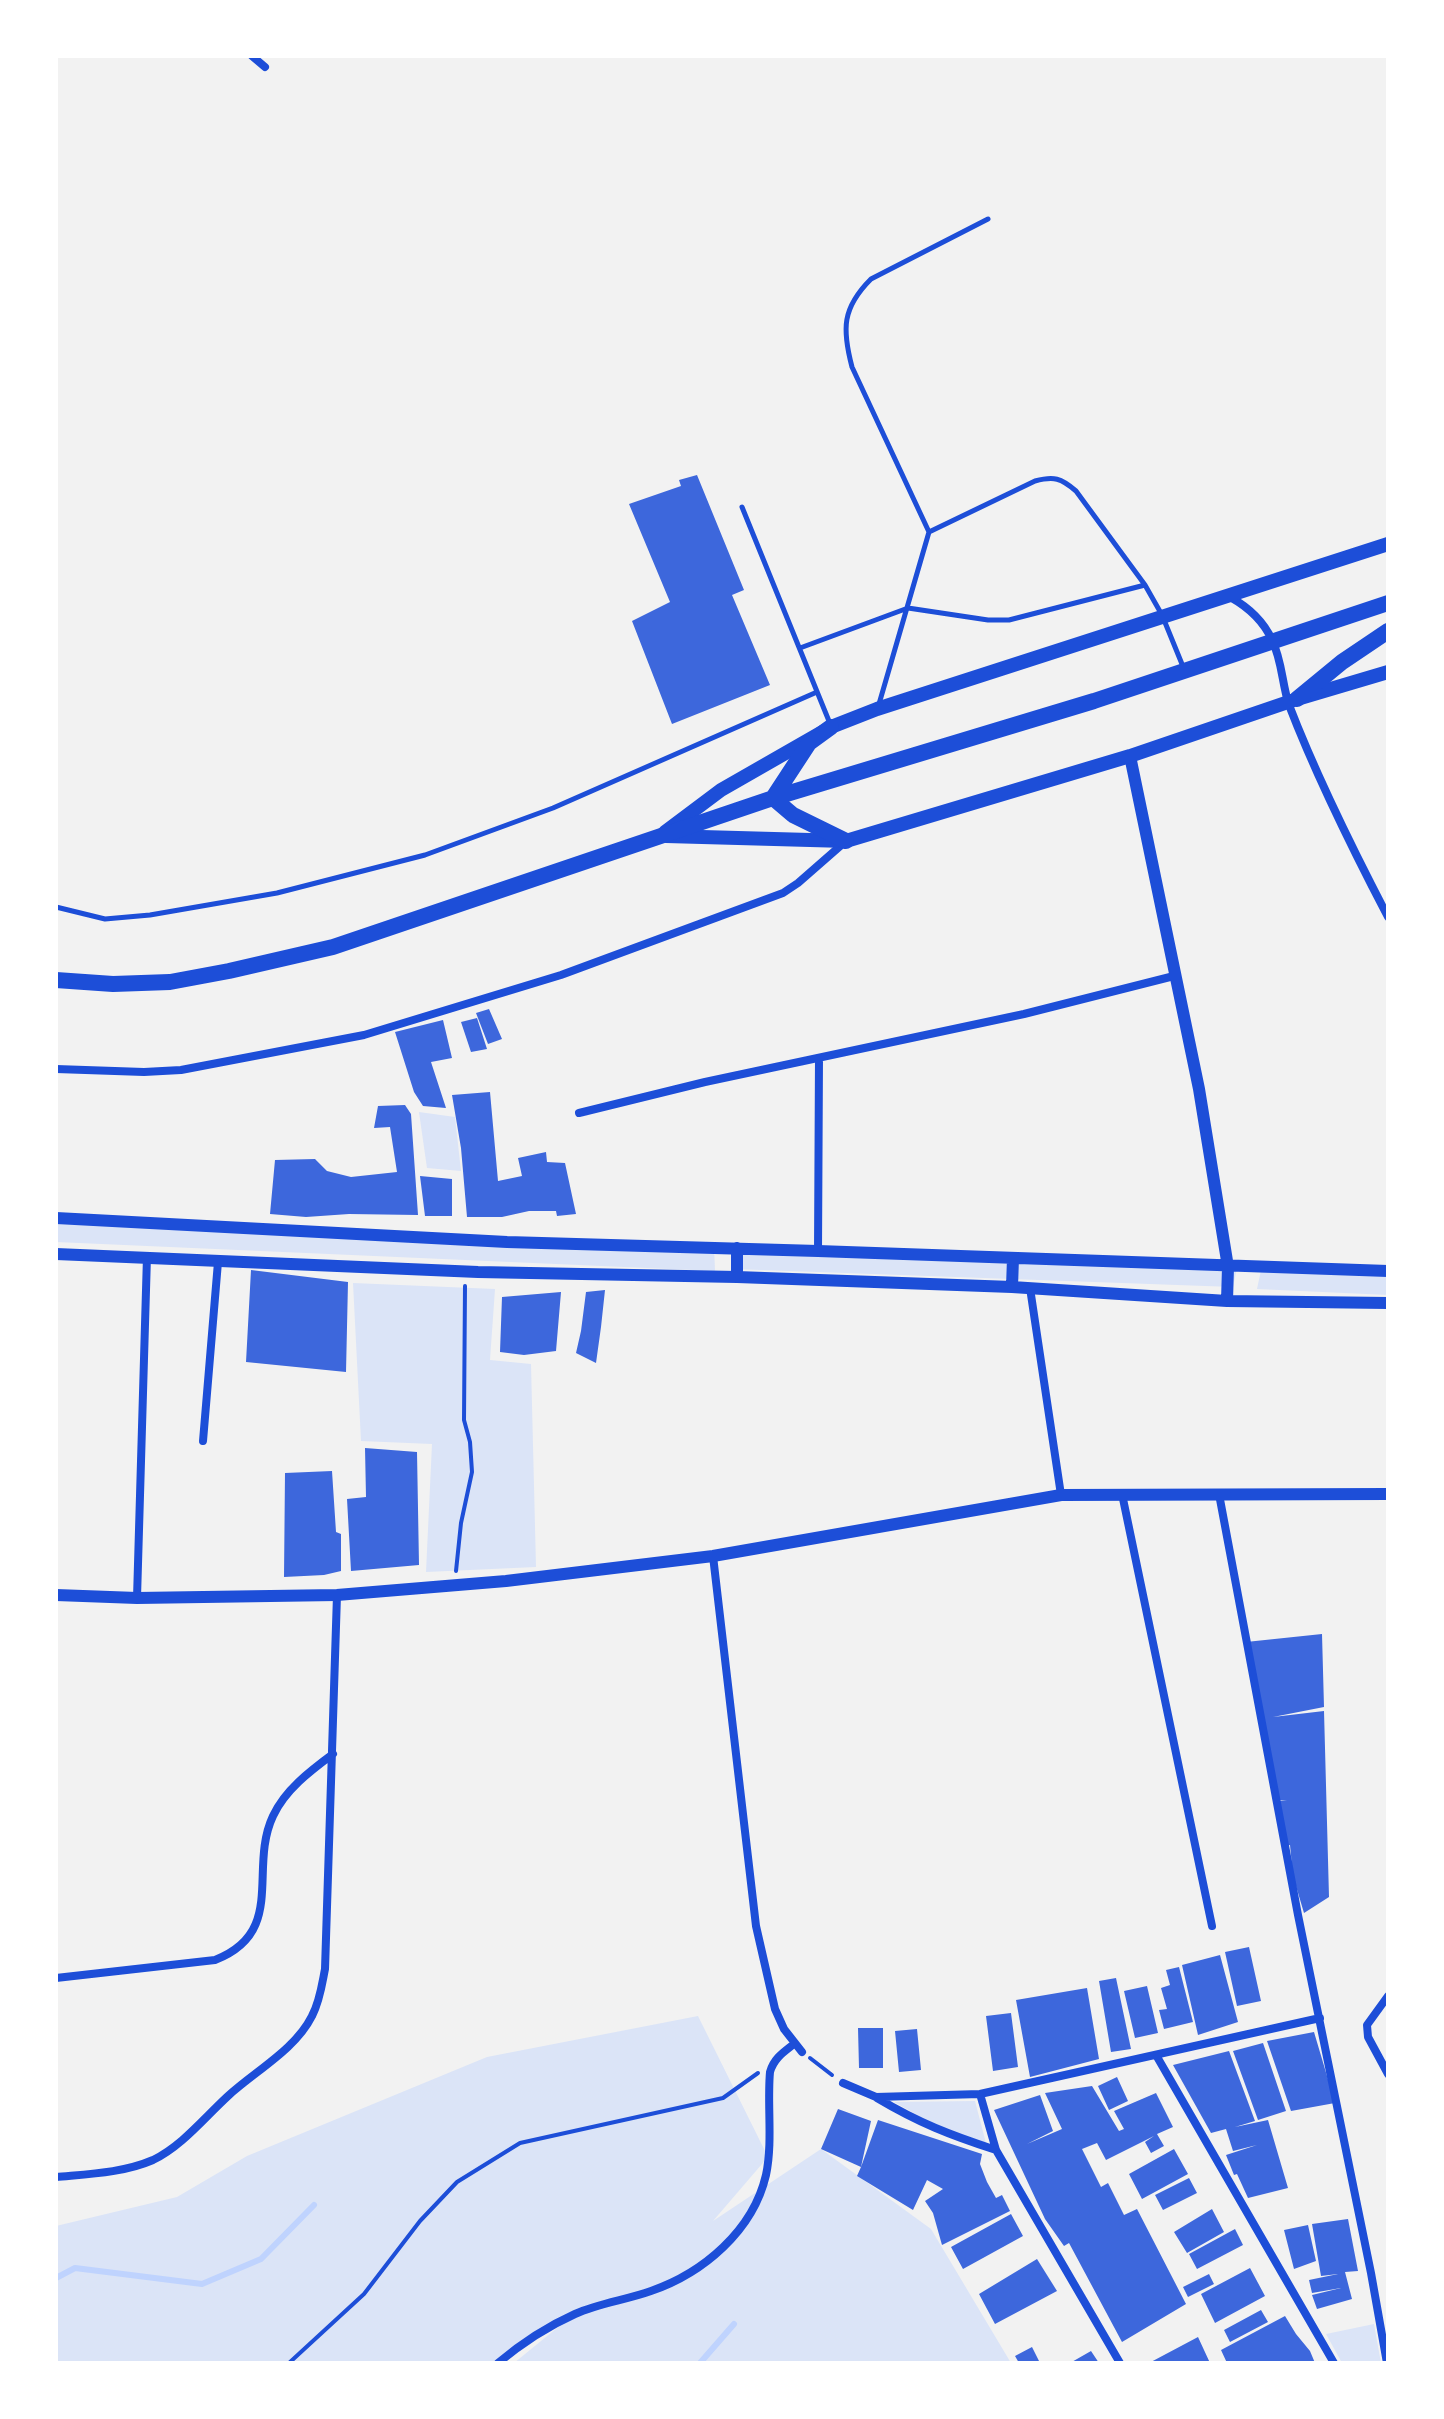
<!DOCTYPE html>
<style>
body{margin:0}
#map{position:relative;width:1444px;height:2419px;overflow:hidden;background:#f2f2f2;font-family:Figtree,sans-serif}
canvas{display:block}
.frame{position:absolute;inset:0;border:58px solid #fff;pointer-events:none}
</style>
<div id="map">
<canvas width="1444" height="2419"></canvas>
<div class="frame"></div>
</div>
<script>
const ctx = document.querySelector('canvas').getContext('2d');
ctx.lineJoin = 'round';
function fill(path, color) { ctx.fillStyle = color; ctx.fill(path, 'evenodd'); }
function strokePath(path, color, width, dash) { ctx.strokeStyle = color; ctx.lineWidth = width; ctx.lineCap = dash ? 'butt' : 'round'; ctx.setLineDash(dash || []); ctx.stroke(path); }
fill(new Path2D(`
 M419,1112L455,1117L461,1171L427,1168Z
 M56,1224L714,1245L715,1271L56,1242Z
 M735,1246L1237,1268L1233,1287L733,1269Z
 M1261,1270L1388,1275V1295L1257,1289Z
 M353,1283L495,1289L490,1360L531,1364L536,1567L426,1572L432,1444L361,1441Z
 M698,2016L768,2157L713,2221L821,2149L931,2229L1011,2363H514L568,2319L499,2363H56V2226L177,2197L247,2156L487,2057Z
 M975,2101L987,2147L921,2117L894,2102Z
 M1374,2324L1381,2363H1342L1326,2334Z`), '#dbe4f7');
strokePath(new Path2D(`
 M56,2278L75,2268L202,2284L261,2259L314,2205
 M700,2363L734,2324`), '#bfd3fe', 6);
fill(new Path2D(`
 M697,475L744,590L732,595L770,685L672,724L632,621L670,602L629,504L681,486L679,480Z
 M489,1009L502,1039L488,1044L476,1013Z
 M477,1018L487,1049L471,1052L461,1022Z
 M443,1020L452,1058L431,1062L446,1108L423,1106L414,1092L395,1032Z
 M490,1092L498,1181L522,1176L518,1158L546,1152L547,1162L565,1163L576,1214L557,1216L556,1211H529L502,1217H467L461,1148L452,1095Z
 M405,1105L411,1114L418,1215L349,1214L306,1217L270,1214L275,1160L315,1159L327,1171L351,1177L397,1172L390,1127L374,1128L378,1106Z
 M420,1176L452,1179V1216H425Z
 M251,1270L348,1282L346,1372L246,1362Z
 M605,1290L601,1327L596,1363L576,1353L581,1331L586,1292Z
 M561,1292L556,1351L524,1355L500,1352L502,1297Z
 M365,1448L417,1452L419,1565L351,1571L347,1499L366,1497Z
 M332,1471L336,1532L341,1534V1571L324,1575L284,1577L285,1473Z
 M1322,1634L1324,1707L1273,1717L1324,1711L1329,1897L1304,1913L1293,1876L1290,1845L1286,1846L1277,1801L1287,1800H1279L1246,1642Z
 M1249,1947L1261,2001L1237,2006L1225,1952Z
 M1220,1955L1238,2022L1198,2035L1182,1965Z
 M1179,1967L1193,2022L1164,2029L1159,2010L1167,2009L1161,1988L1170,1985L1166,1970Z
 M1116,1978L1131,2049L1111,2052L1099,1981Z
 M1147,1986L1158,2033L1135,2038L1124,1991Z
 M1087,1988L1099,2059L1030,2077L1016,2000Z
 M1011,2013L1018,2067L993,2071L986,2016Z
 M858,2028H883V2068H859Z
 M917,2029L921,2070L899,2072L895,2031Z
 M1314,2032L1335,2103L1291,2111L1267,2041Z
 M1263,2043L1286,2111L1258,2120L1233,2051Z
 M1229,2051L1255,2121L1235,2127L1268,2120L1288,2188L1248,2198L1237,2174L1234,2175L1226,2155L1257,2145L1233,2151L1226,2129L1211,2133L1173,2065Z
 M1117,2077L1128,2101L1109,2110L1098,2086Z
 M1092,2086L1119,2131L1124,2129L1114,2111L1156,2093L1173,2127L1157,2134L1164,2146L1151,2153L1145,2142L1154,2136L1106,2160L1097,2143L1082,2149L1101,2187L1108,2183L1124,2215L1137,2209L1186,2304L1122,2342L1069,2243L1064,2246L1045,2219L994,2110L1040,2095L1053,2131L1027,2144L1062,2129L1045,2093Z
 M838,2109L871,2121L861,2167L878,2120L982,2154L980,2164L987,2182L996,2198L1002,2195L1010,2211L942,2245L933,2213L925,2201L943,2189L927,2180L913,2210L857,2176L861,2167L821,2149Z
 M1174,2149L1188,2174L1142,2199L1129,2174Z
 M1189,2178L1197,2193L1163,2210L1155,2195Z
 M1212,2209L1224,2232L1187,2253L1174,2232Z
 M1011,2214L1023,2236L963,2269L951,2247Z
 M1348,2219L1358,2271L1345,2272L1352,2299L1317,2309L1312,2295L1341,2288L1312,2293L1309,2280L1338,2274L1321,2276L1312,2224Z
 M1308,2225L1316,2261L1294,2269L1284,2230Z
 M1235,2229L1243,2245L1197,2269L1189,2254Z
 M1037,2259L1057,2291L995,2324L979,2294Z
 M1250,2268L1265,2296L1215,2323L1201,2294Z
 M1209,2274L1214,2284L1188,2297L1183,2287Z
 M1261,2310L1268,2322L1230,2342L1224,2330Z
 M1285,2316L1296,2334L1310,2351L1315,2363H1227L1221,2350Z
 M1198,2337L1210,2363H1149Z
 M1032,2347L1040,2363H1019L1015,2356Z
 M1091,2351L1099,2363H1070Z`), '#3d67dc');
strokePath(new Path2D(`
 M456,1571L461,1523L472,1472L470,1442L464,1420L465,1286
 M810,2058L832,2075
 M289,2363L364,2294L420,2221L457,2182L520,2143L723,2098L758,2073`), '#1d4ed8', 4);
strokePath(new Path2D(`
 M742,507L831,726
 M929,532L1035,481C1054,476 1061,478 1076,491L1145,585L1162,615L1184,669
 M800,648L908,608L988,620H1009L1145,585
 M879,704L929,532L852,367C842,329 842,308 871,279L988,219
 M56,907L105,919L150,915L277,893L425,855L553,808L817,692`), '#1d4ed8', 5);
strokePath(new Path2D(`
 M252,56L265,67
 M1230,597C1248,607 1263,620 1272,640C1282,660 1282,684 1289,705C1317,778 1352,848 1388,917
 M56,1069L144,1072L181,1070L364,1035L561,975L783,893L798,883L846,841
 M579,1113L705,1082L1024,1014L1174,976
 M818,1251L819,1058
 M1030,1288L1061,1495
 M203,1441L218,1262
 M1122,1494L1212,1926
 M1219,1494L1298,1915L1371,2273L1387,2363
 M713,1556L756,1926L775,2009L784,2029L802,2052
 M137,1598L147,1256
 M56,1978L215,1960C287,1932 248,1869 273,1816C285,1790 310,1771 333,1754
 M1388,1996L1367,2025L1368,2037L1388,2074
 M1156,2055L1334,2363
 M843,2083L876,2097L980,2094L1320,2018
 M980,2094L996,2150L1120,2363
 M877,2098C919,2123 950,2135 996,2150
 M56,2177C88,2174 123,2173 153,2160C182,2146 204,2118 228,2096C255,2071 295,2050 312,2016C320,2001 322,1984 325,1969L337,1595
 M498,2363C522,2343 546,2327 575,2314C599,2303 626,2300 651,2291C703,2273 753,2231 766,2175C773,2142 767,2105 770,2072C774,2058 784,2052 794,2044`), '#1d4ed8', 8);
strokePath(new Path2D(`
 M1130,756L1199,1089L1228,1267L1227,1301
 M56,1218L507,1242L818,1251L1388,1271
 M737,1248V1277
 M56,1254L478,1272L737,1277L1012,1287L1227,1301L1388,1303
 M1012,1287L1013,1258
 M56,1595L137,1598L337,1595L506,1581L713,1556L1061,1495L1388,1494`), '#1d4ed8', 12);
strokePath(new Path2D(`
 M665,832L721,790L831,727L877,709L1388,544
 M666,836L846,841L1130,756L1297,699L1388,672`), '#1d4ed8', 14);
strokePath(new Path2D(`
 M1297,699L1342,662L1388,631
 M831,727L809,743L773,798L793,815L846,841
 M56,980L113,984L170,982L229,971L333,947L773,798L1094,701L1388,603`), '#1d4ed8', 16);
</script>
